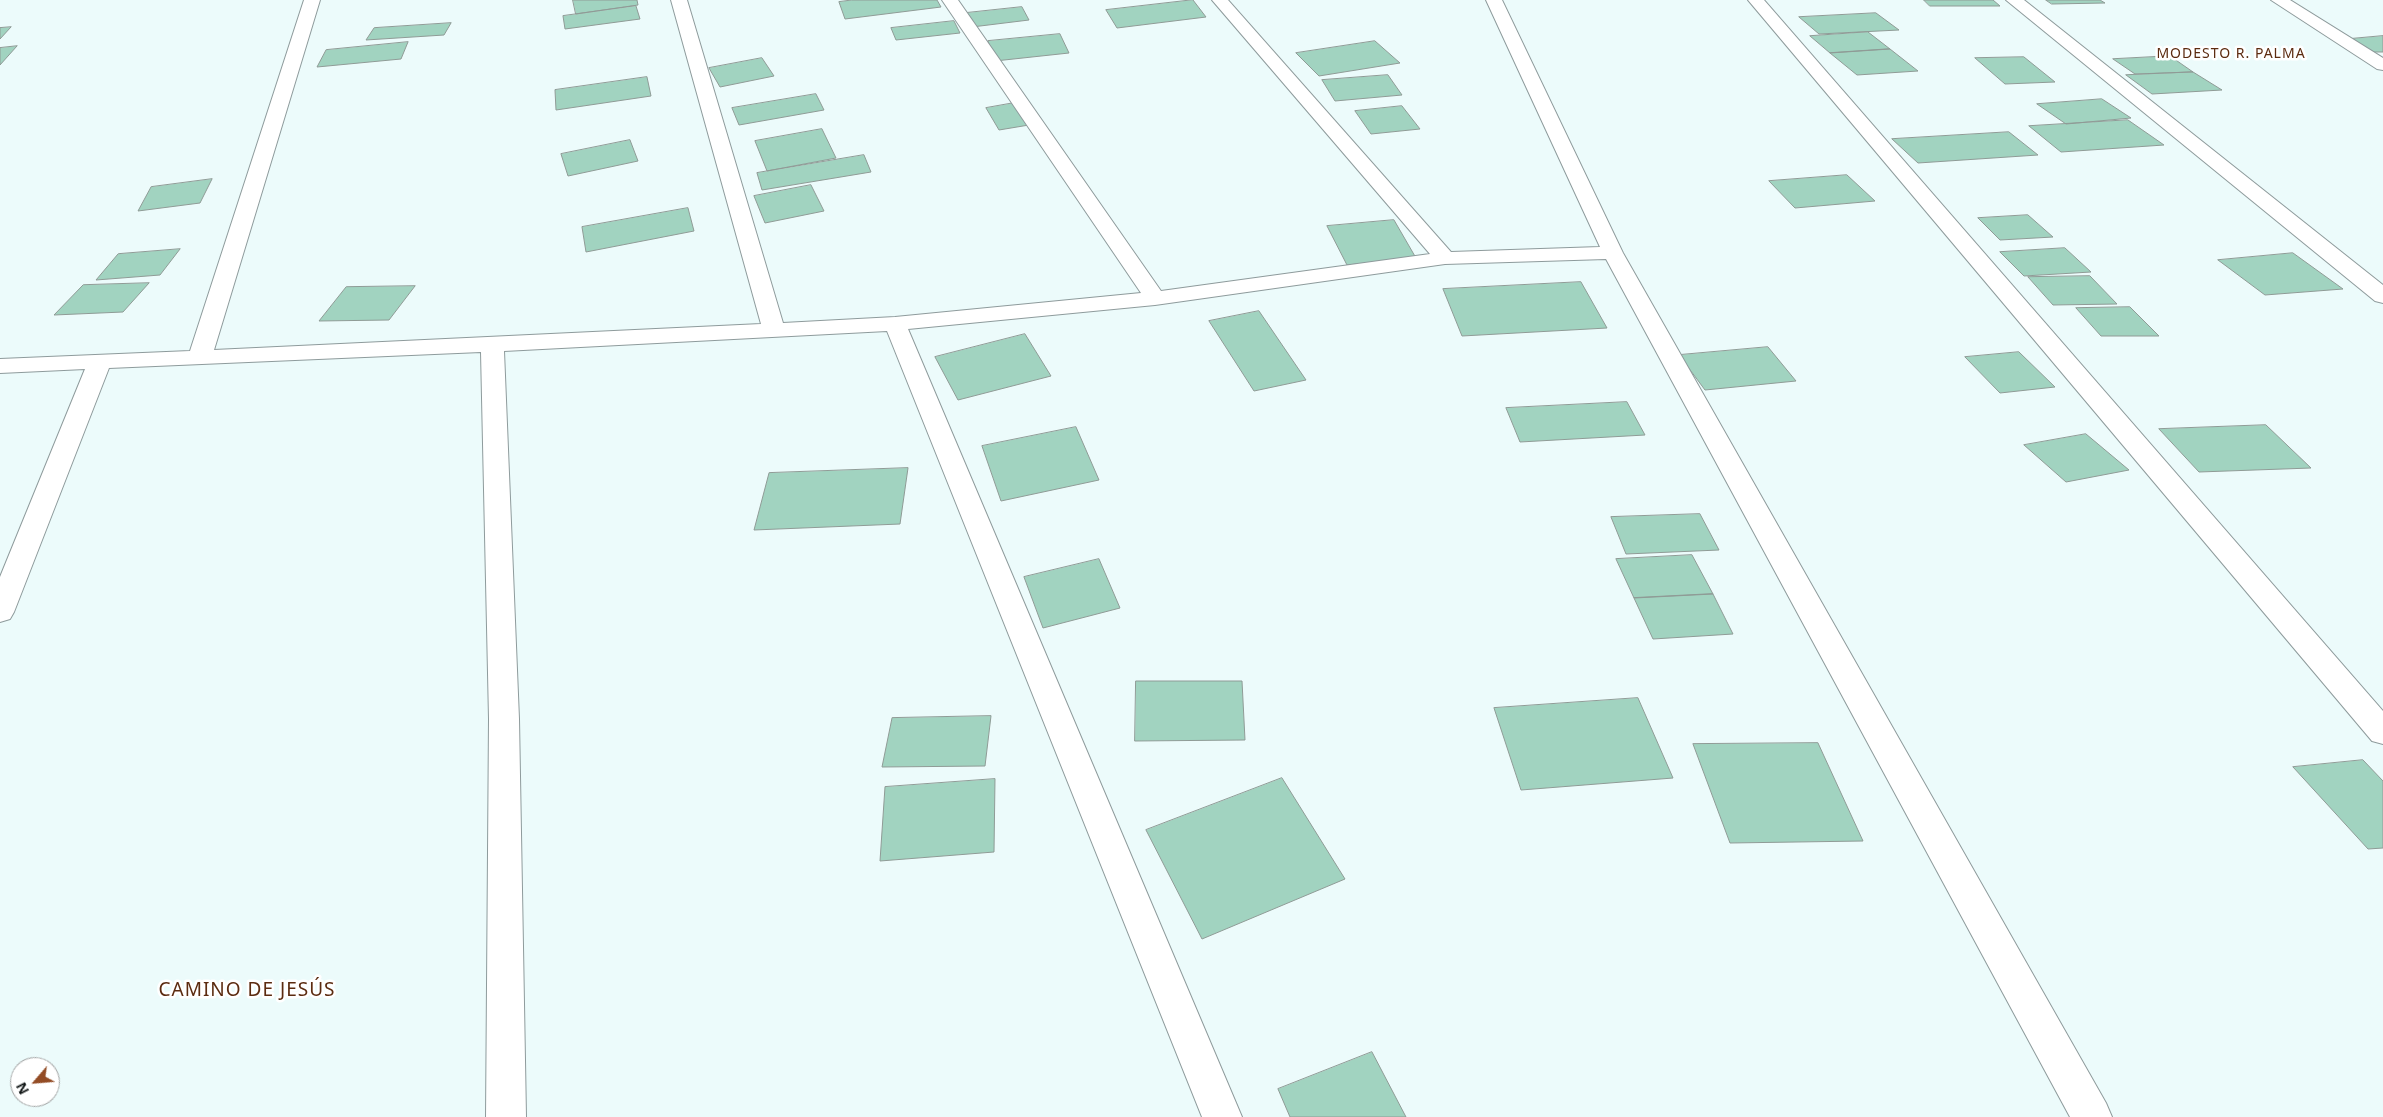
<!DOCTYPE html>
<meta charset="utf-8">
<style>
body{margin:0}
#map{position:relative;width:2383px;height:1117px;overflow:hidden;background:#ecfbfb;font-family:"Noto Sans",sans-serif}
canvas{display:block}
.north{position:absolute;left:10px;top:1057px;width:50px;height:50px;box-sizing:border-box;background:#fff;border:1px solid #a1a3a3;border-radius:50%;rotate:243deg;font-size:14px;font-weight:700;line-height:20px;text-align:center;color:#141919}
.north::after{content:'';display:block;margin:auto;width:18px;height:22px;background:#934c25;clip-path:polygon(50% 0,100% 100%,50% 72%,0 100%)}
</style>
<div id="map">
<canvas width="2383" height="1117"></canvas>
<div class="north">N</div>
</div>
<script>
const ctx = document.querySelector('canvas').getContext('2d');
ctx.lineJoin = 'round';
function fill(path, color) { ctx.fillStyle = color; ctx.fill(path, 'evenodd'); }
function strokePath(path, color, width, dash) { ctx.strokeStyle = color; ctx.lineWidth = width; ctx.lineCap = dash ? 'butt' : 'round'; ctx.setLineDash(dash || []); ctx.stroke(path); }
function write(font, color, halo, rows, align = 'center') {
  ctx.font = font + ' "Noto Sans",sans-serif'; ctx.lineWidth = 5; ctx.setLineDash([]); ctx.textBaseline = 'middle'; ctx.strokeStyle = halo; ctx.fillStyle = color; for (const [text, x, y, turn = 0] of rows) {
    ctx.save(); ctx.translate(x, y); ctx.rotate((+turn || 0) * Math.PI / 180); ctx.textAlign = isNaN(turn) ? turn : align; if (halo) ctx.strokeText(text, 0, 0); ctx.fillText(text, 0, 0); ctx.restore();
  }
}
const building = new Path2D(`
 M573,0H637L638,5L576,14Z
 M852,0H937L941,7L845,19L839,2Z
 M1193,0L1206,17L1117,28L1106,10Z
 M1924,0H1993L2000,6H1930Z
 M2046,0H2100L2105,3L2052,4Z
 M636,6L640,19L565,29L563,16Z
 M1022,7L1029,20L972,27L966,13Z
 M1876,13L1899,30L1819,34L1799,17Z
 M954,21L960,33L896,40L891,28Z
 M451,23L444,35L366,40L374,28Z
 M11,27L0,39V28Z
 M1868,32L1890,49L1830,53L1810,36Z
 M1060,34L1069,53L995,61L988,41Z
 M2383,36V52H2374L2348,39Z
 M1375,41L1400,63L1319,76L1296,53Z
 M408,42L401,59L317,67L326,50Z
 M17,46L0,65V48Z
 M1890,49L1918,71L1857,75L1830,53Z
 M2170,56L2193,72L2135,74L2113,59Z
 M2024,57L2055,82L2005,84L1975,58Z
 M762,58L774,76L720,87L709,68Z
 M2193,72L2222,90L2152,94L2126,75Z
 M1388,75L1402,95L1335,101L1322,80Z
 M647,77L651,96L556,110L555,90Z
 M816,94L824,110L739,125L732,108Z
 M2102,99L2131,118L2066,124L2037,104Z
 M1014,103L1029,125L999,130L986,108Z
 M1402,106L1420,129L1371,134L1355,111Z
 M2128,120L2164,145L2061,152L2029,126Z
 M822,129L836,158L767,171L755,141Z
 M2009,132L2038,155L1918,163L1892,139Z
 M630,140L638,161L568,176L561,154Z
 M864,155L871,172L762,190L757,173Z
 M1847,175L1875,201L1795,208L1769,181Z
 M212,179L200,203L138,211L151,187Z
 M811,185L824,211L765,223L754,196Z
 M688,208L694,231L586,252L582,227Z
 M2028,215L2053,237L2000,240L1978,218Z
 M1394,220L1416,258L1347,265L1327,226Z
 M2065,248L2091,272L2024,276L2000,252Z
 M180,249L160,275L96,280L118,254Z
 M2293,253L2343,289L2265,295L2218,260Z
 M2090,276L2117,304L2053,305L2028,277Z
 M1581,282L1607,328L1462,336L1443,289Z
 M149,283L123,312L54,315L83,285Z
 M415,286L389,320L319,321L346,287Z
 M2130,307L2159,336H2101L2076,308Z
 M1259,311L1306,380L1254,391L1209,321Z
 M1025,334L1051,376L958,400L935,357Z
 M1768,347L1796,381L1705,390L1679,355Z
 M2019,352L2055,387L2000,393L1965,357Z
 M1627,402L1645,435L1520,442L1506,408Z
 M2266,425L2311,468L2199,472L2159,429Z
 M1076,427L1099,480L1001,501L982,446Z
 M2086,434L2129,470L2066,482L2024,445Z
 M908,468L900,524L754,530L769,473Z
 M1700,514L1719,550L1626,554L1611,517Z
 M1692,555L1713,594L1634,598L1616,559Z
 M1099,559L1120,608L1043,628L1024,577Z
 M1713,594L1733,634L1653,639L1634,598Z
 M1136,681H1242L1245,740L1135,741Z
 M1638,698L1673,778L1521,790L1494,708Z
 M991,716L985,766L882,767L892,718Z
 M1818,743L1863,841L1730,843L1693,744Z
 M2363,760L2383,781V848L2368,849L2293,767Z
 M1282,778L1345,879L1202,939L1146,830Z
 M995,779L994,852L880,861L885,787Z
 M1372,1052L1406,1117H1290L1278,1089Z`);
fill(building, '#a1d3c0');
strokePath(building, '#8f9b96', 1);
const minor = new Path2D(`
 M304,0H320L214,350L761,324L671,0H687L783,323L895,317L1141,293L942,0H958L1161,291L1430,254L1212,0H1228L1451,252L1600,247L1486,0H1502L1623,253L2106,1103L2112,1117H2070L1606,259L1445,264L1155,305L908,329L1242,1117H1202L887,331L504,351L519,719L526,1117H486L489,719L481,352L109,368L14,612L10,619L0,622V577L85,369L0,373V359L190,351Z
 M1748,0H1764L2383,711V744L2372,741Z
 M2006,0H2024L2383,285V303L2375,301Z
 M2271,0H2290L2383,58V70L2377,69Z`);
strokePath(minor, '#8e9b9c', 2);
fill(minor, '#fff');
ctx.letterSpacing = '1px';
write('14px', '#5b2b10', '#fff', [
 ["MODESTO R. PALMA",2231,54]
]);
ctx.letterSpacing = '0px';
ctx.letterSpacing = '1px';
write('19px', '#5b2b10', '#fff', [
 ["CAMINO DE JESÚS",247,991]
]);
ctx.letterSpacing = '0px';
</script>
